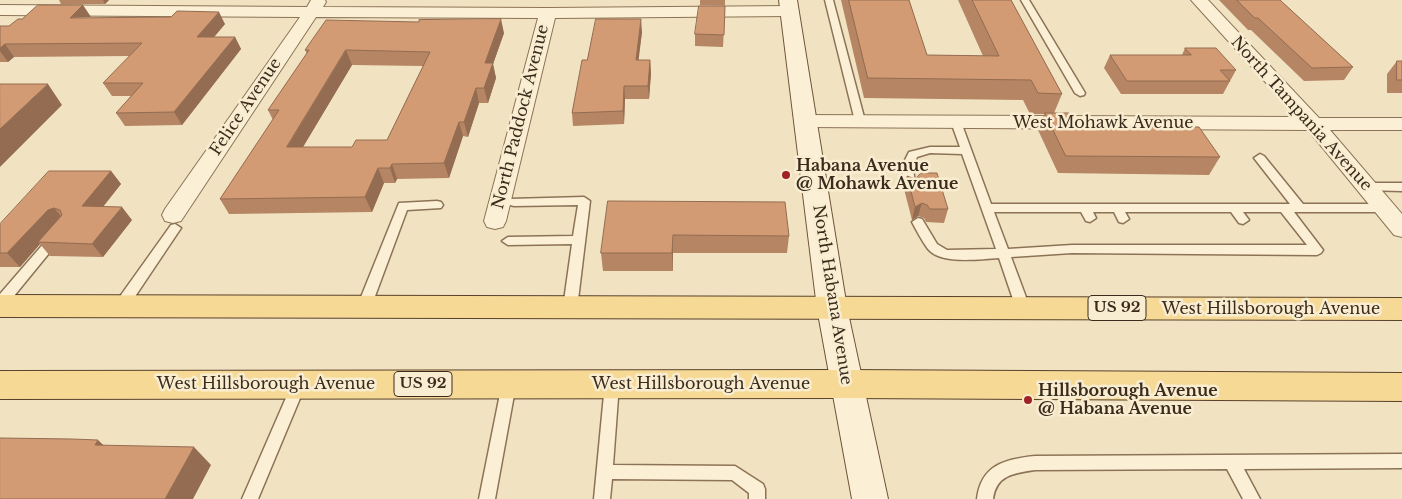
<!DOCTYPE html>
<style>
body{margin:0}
canvas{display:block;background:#f1e3c1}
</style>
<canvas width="1402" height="499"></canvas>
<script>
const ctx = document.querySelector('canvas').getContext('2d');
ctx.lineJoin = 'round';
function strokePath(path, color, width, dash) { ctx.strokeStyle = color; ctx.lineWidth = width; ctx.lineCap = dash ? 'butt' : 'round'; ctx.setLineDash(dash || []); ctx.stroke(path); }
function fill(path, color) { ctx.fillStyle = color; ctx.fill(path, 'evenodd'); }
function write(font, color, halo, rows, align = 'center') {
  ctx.font = font + ' "Libre Baskerville",serif'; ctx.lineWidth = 5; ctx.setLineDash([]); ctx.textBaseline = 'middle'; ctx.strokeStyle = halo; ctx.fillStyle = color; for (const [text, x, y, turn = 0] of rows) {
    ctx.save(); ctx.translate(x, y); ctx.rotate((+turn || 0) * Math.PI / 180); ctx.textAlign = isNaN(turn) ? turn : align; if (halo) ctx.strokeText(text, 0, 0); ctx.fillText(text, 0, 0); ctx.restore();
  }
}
const lane = new Path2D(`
 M825,0H833L865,121L864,123H856L855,121Z
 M1021,0H1029L1085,93L1084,95L1080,96L1075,93Z
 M956,119L961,122L991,204H1290L1254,158L1260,154L1264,156L1303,204H1385L1391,208L1385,212H1294L1323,250L1321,253L1317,255L1072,253L1011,257L1030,308L1028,312L1023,313L1018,312L1016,308L999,258C980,259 941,265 928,249C922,241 917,231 912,222L918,218L922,219L937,244L947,250L996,249L962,154L930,153L917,157L913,170L916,187L910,191L904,187L902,166L909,152L930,147H960L951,122ZM994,212H1081L1086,221L1090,222L1096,218L1093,212H1114L1119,222L1123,223L1129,219L1125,212H1231L1239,223L1243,224L1249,220L1243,212H1281L1307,245H1072L1008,249Z
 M1366,183H1402V191L1362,190L1360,187Z
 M584,197L590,201L577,308L575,312L570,313L565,312L563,308L572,244L508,245L502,241L508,237L573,236L578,205L514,206L510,205L508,202L510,199Z
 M437,201L441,202L443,205L441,208L407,210L371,307L369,311L364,312L359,311L357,307L399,203Z
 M175,224L181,228L126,310L121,311L116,310L114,306L116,302L171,225Z
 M55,234L59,235L61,238L59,241L5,307L0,308V294L51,235Z
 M299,378L304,380L306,384L258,499H242L292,384L294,380Z
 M509,378L514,380L516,384L495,499H479L502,384L504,380Z
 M612,378L617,380L619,384L613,465L735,466L763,484L765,489V499H749V493L732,480L612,479L610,499H594L605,384L607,380Z
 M1402,454V468L1244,469L1260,499H1243L1227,469L1035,470C1014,473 996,475 993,499H977C981,465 1005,459 1035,456Z`);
const street = new Path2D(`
 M311,0H325L326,2L323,7L548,8L790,6L796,7L798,11L796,15L790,16L555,18L506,221L503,227L495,229L487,227L484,221L538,18L316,17L181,221L173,223L165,221L162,215L165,209L300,17L0,15V5L307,7Z
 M1191,0H1208L1319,118H1402V130H1330L1402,214V237L1394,235L1308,130L804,127L797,125L794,121L797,117L804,115L1297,117Z`);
const secondary = new Path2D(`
 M779,0H797L847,308L888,499H852L817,308Z`);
const primary = new Path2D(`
 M0,295L1402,298V320L0,317Z
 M846,370L1402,373V401L846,398L0,399V371Z`);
strokePath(lane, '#8c7357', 3);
strokePath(street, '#8c7357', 2);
strokePath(secondary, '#6e543a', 2);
strokePath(primary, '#59412c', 2);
fill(lane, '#fbf0d5');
fill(street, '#fbf0d5');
fill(secondary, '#fbf0d5');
fill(primary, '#f7d996');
fill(new Path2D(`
 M59,0H109L105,4H61Z
 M700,0H725V5H700Z
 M841,0H909L927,55L983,56L958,0H1011L1062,94L1054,113L1076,126L1220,157L1209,175L1058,173L1038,130L1044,114H1030L1023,100L864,98Z
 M1219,0H1280L1353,67L1344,80L1304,81L1251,30H1248Z
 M725,6L723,47L695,46V34Z
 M91,18L225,24L214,37H235L241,49L182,125L125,126L116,113L131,96H112L103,83L130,56L14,57L8,62H0V26H9Z
 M642,32L638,60H650L651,73L649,99H625L624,124L573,126L572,113L587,60Z
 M504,33L493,64L496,78L488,103H479L468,137L463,136L449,178L397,179L395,183H384L372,212L229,214L220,199L273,120L268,110L307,54L305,50ZM352,65L423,66L387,140L352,147H303Z
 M1185,48L1236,70L1223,94H1121L1104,68L1110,55H1182Z
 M1397,61H1402V93H1387V74Z
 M111,171L121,184L103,207L132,220L103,257L50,256L40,244L20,267H0V224Z
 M907,176L948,209L944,223L926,222L924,218L918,216L912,220L904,189Z
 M608,201L789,236L787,253H673V271H603L601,253Z`), '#b58564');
fill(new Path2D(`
 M103,0H109L105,4Z
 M83,5L91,17L70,18Z
 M219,12L225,24L204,49L197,37Z
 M501,19L504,33L493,64L496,78L488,103L484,88L485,63Z
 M641,19L642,32L637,73L636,60Z
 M235,37L241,49L182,125L174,112Z
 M5,44L14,57L8,62L0,51V48Z
 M346,50L352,65L294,162L287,147Z
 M650,60L651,73L649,99L648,86Z
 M48,84L62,105L0,167V129Z
 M624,86L625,99L624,124L623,111Z
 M476,88L479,103L468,137L464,122Z
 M459,122L463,136L449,178L444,163Z
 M392,164L397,179L395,183L390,168Z
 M378,168L384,183L372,212L365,197Z
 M111,171L121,184L93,219L82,206Z
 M922,203L918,216L912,220L915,207Z
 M122,207L132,220L103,257L92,244Z
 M54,208L65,221L38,242L40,244L20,267L7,253L48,210Z
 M673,235V271L672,253Z
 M98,440L118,459L95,445Z
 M194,447L211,465L193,499H165Z`), '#936c51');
const building = new Path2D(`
 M849,0H909L927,55L999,56L972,0H1011L1062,94L1038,93L1031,80L868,78Z
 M1237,0H1280L1353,67L1312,68L1258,18H1255Z
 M38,5H83L70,18L171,17L177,11L219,12L197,37H235L174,112L116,113L143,83H103L142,43L5,44L0,48V26H9L18,19H22Z
 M699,6H725L724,35L695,34Z
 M501,19L485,63H493L484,88H476L464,122H459L444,163L392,164L390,168H378L365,197L220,199L279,110H268L309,50H305L326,20L419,22V20ZM346,50L430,52L387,140H356L352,147H287Z
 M596,19H641L636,60H650L648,86H624L623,111L572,113L582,60H587Z
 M1185,48H1216L1236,70H1220L1230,81H1127L1110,55H1191Z
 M1397,61H1402V80H1397Z
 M0,84H48L0,129Z
 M1045,113H1069L1076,126L1199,127L1220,157L1066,156Z
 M49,171H111L82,206L122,207L92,244L38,242L62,215L60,210L54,208L48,210L7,253H0V224Z
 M921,173H937L948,209H930L927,205L922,203L915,207L907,176L915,179Z
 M608,201L785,202L789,236L673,235L672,253H601Z
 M0,438L72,439L98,440L95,445L194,447L165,499H0Z`);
fill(building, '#d29b74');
strokePath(building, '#936c51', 1);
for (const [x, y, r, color] of [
 [786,175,5,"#a02224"],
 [1028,400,5,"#a02224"]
]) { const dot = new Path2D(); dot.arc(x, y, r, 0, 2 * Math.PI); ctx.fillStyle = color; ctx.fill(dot); strokePath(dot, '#f8edd1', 2); }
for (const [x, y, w] of [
 [1117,308,58],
 [423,384,58]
]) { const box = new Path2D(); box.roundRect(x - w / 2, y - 12.5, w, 25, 4); ctx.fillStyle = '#f8edd1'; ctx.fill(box); strokePath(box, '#3b2b1c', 1); }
write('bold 15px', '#3b2b1c', null, [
 ["US 92",1117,308],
 ["US 92",423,384]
]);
write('16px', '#3b2b1c', '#f8edd1', [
 ["Felice Avenue",246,107,-56],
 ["North Tampania Avenue",1301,114,48],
 ["North Paddock Avenue",521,117,-76],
 ["West Mohawk Avenue",1103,123],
 ["North Habana Avenue",832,295,81],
 ["West Hillsborough Avenue",1271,309],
 ["West Hillsborough Avenue",266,384],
 ["West Hillsborough Avenue",701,384]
]);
write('bold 16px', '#3b2b1c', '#f8edd1', [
 ["Habana Avenue",796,166],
 ["@ Mohawk Avenue",796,184],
 ["Hillsborough Avenue",1038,391],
 ["@ Habana Avenue",1038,409]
], 'left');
</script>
